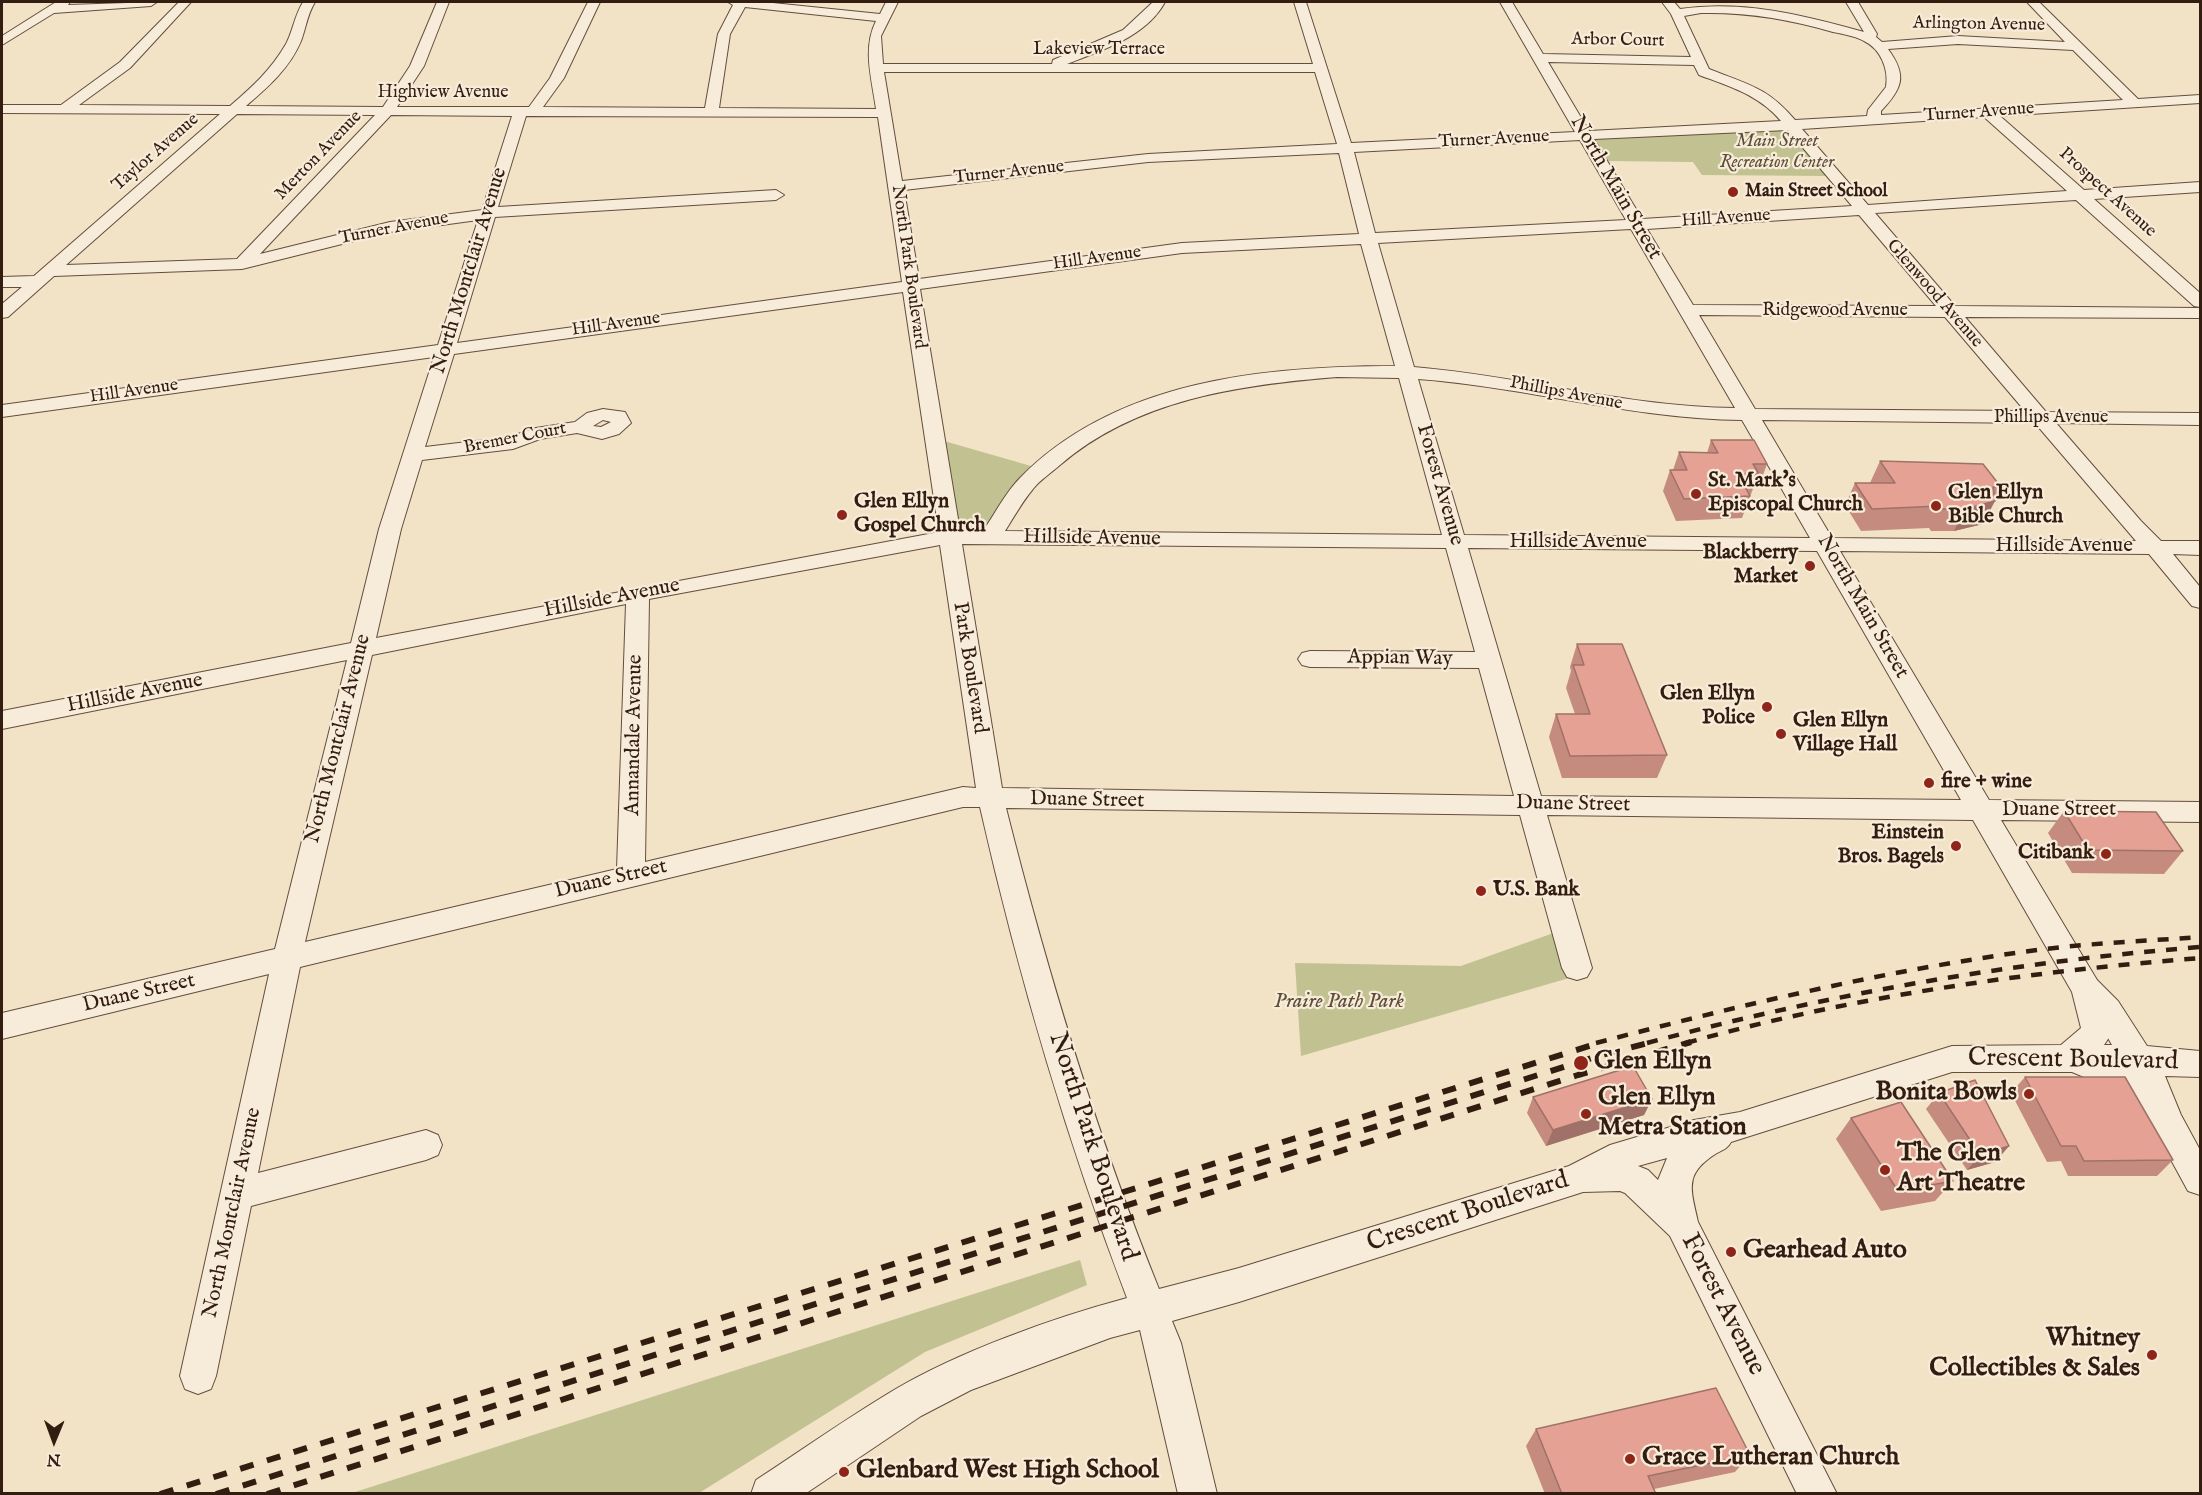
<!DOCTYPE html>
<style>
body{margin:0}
#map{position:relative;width:2202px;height:1495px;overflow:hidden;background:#f2e2c6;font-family:"IM FELL English",serif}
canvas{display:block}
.frame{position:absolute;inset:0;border:3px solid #331d10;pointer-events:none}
.north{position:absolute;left:24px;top:1411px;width:60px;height:60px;-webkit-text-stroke:4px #f7ecda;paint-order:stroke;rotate:181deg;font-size:16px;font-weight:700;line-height:24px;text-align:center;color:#331d10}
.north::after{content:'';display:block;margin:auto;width:21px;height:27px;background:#331d10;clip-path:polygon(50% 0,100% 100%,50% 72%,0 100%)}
</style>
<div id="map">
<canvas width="2202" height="1495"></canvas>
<div class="frame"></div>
<div class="north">N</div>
</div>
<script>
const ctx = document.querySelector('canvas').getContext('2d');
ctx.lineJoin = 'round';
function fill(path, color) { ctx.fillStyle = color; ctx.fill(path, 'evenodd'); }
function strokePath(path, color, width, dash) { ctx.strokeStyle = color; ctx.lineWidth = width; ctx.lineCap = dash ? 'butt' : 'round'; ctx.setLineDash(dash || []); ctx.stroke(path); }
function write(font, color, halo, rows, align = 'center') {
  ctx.font = font + ' "IM FELL English",serif'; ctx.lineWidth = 4.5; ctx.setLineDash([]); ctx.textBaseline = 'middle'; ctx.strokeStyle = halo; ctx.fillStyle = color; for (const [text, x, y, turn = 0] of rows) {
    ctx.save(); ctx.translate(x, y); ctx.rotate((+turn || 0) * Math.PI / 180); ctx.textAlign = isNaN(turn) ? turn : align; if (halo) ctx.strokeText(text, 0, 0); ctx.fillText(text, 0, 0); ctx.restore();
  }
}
fill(new Path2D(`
 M1787,126L1830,176L1702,175L1693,162L1605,161L1592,138Z
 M937,439L1038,468L981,533L951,532Z
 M1562,930L1571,966L1569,978L1301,1056L1295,963L1461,966Z
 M1080,1260L1087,1285L925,1352L699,1493H352Z`), '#c1c191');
const minor = new Path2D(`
 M56,2H70L68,5L157,2L151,6L54,13L2,45V36Z
 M179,2H191L130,68L79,105L230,106C252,87 271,70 286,44C293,31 294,17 303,2H315C307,15 306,28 301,41C290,68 267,88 246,106L383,107L410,66L437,2H449L424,66L397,107H529L550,78L588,2H600L564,78L543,107L705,108L718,34L733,5L728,2H763L880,14L886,2H898L881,36L883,64H1052L1053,60L1123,30L1153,2H1165C1146,37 1102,50 1067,64H1313L1294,2H1306L1351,143L1575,132L1500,2H1512L1543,54L1691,57L1671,14L1662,2H1674L1680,9C1743,0 1803,15 1864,32L1846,2H1858L1877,34L1876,37L1882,42L1958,36L2065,42L2027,2H2039L2138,99L2200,95V103L2000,116L2084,190L2200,182V192L2094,199L2200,293V307L2194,306L2076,200L1875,213L1955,306L2200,308V318L1965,317L2046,412L2200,413V425L2056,423L2141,521L2161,541H2200V555L2173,554L2200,587V608L2192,606L2149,554L1840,551L1989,800L2200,802V822L2001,820L2097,980L2118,1001L2147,1046L2200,1051V1077L2165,1076L2181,1115L2200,1150V1195L2188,1191L2152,1125L2108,1087L2072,1072H1952L1731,1142C1728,1148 1723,1150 1717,1153C1683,1174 1691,1189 1698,1222L1837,1494H1797L1670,1236L1625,1193L1620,1191L1583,1192L1239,1302L1172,1321L1181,1343L1217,1494H1178L1140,1330L1110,1338L971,1390L921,1416L805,1494H751L756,1480C802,1450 847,1418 894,1390C960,1351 1053,1318 1127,1298C1066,1138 1018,974 980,807H963L300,967L258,1173L426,1130L438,1135L442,1145L438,1155L426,1160L251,1206L216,1376L211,1389L198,1394L185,1389L180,1376L269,974L2,1039V1013L275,949L347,660L2,729V711L351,643L379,529L434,357L2,417V405L438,345L478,220L390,232L242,269L54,276L8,317L2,318V304L22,287H2V277L34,276L220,114L2,113V105H61L120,62ZM745,7L876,21C862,49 872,79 876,109L719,108L730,34ZM1701,13C1747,12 1789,19 1833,32C1843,34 1855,36 1864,41C1881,49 1889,70 1886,87L1868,110L1867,116L1795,120C1767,87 1749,85 1709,69L1684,16ZM1958,44L2073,50L2123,100L1881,115V111C1902,89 1908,76 1888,49ZM1548,62L1694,65L1699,75C1731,87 1759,95 1781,121L1589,131ZM884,72H1315L1337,144L1148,154L902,181ZM237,114L375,115L237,259L66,265ZM391,115L512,116L482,210L390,222L260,254ZM526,116L878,117L902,282L457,343L495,217L776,200L784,195L776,190L498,207ZM1984,117L2067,191L1868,205L1802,129ZM1788,130L1852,206L1642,219L1594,139ZM1580,140L1626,220L1375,233L1354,152ZM1339,153L1359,234L1182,243L919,279L904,190L1148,162ZM1859,215L1936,306L1693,305L1647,229ZM1631,229L1735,408C1627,407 1522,376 1414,367L1378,243ZM1361,244L1395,366C1265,366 1116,380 1020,478C1005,493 995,514 983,531H960L920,289L1182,253ZM903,292L939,532L376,638L401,529L422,460L513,449L540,439L577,433L602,439L619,434L631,423L625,412L603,409L587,413L575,422L536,428L509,437L425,447L454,354ZM1699,315L1945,317L2025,411L1755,409ZM1337,377L1399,378L1442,535L1005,531C1014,517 1022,502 1033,489C1040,480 1051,473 1060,465C1137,399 1239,385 1337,377ZM1418,379C1526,387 1632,419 1742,420L1810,538L1464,535ZM603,420L611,422L601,427L593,426ZM1762,420L2035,423L2136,541L1832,538ZM962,544L1446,548L1475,652L1310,651L1302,653L1298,659L1302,665L1310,667L1479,668L1514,796L1002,788ZM940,545L976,788L963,787L645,862L649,599ZM1468,548L1817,551L1961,800L1541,796ZM626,604L617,869L305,942L372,655ZM1006,808L1520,815L1562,968L1567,977L1577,980L1587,977L1592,968L1547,815L1973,820L2072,992L2081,1028L2061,1045L1952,1046L1740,1112L1694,1120L1610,1145L1569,1166L1239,1268L1159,1289C1096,1133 1047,971 1006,808ZM2108,1038L2112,1045H2104L2108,1039ZM1667,1158L1658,1180L1648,1170L1638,1166Z`);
strokePath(minor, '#634e3e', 2);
fill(minor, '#f7ecda');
strokePath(new Path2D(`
 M1596,1043C1741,1005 1887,970 2037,950C2091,943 2146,941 2200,937
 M1647,1043C1829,994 2012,962 2200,947
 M1686,1043C1854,996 2026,972 2200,958`), '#331d10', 4.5, [11, 11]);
strokePath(new Path2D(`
 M160,1494L1602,1042
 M216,1494L1598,1056L1652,1042
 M267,1494L1578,1075L1691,1042`), '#331d10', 6, [14, 14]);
fill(new Path2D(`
 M1711,440L1767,464L1759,486H1754L1742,518L1676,521L1663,491L1670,470H1673L1679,452L1707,453Z
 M1880,461L2001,487L1983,524L1954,531H1931L1929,528L1861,531L1845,505L1855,483H1870Z
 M1577,644L1667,755L1657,778H1562L1549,737L1556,714H1575L1566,688L1571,671L1570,667Z
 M2064,811L2183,851L2164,874L2072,873L2048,833Z
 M2025,1077L2173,1160L2157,1176H2068L2061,1161L2047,1162L2011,1093Z
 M1939,1093L2009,1146L1995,1162L1967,1170L1926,1109Z
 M1533,1097L1652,1099L1644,1115L1546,1146L1527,1113Z
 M1851,1118L1953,1181L1935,1201L1881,1211L1836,1139Z
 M1536,1429L1750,1455L1735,1472L1654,1489L1656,1494H1545L1526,1446Z`), '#c58b7f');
fill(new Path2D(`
 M1995,501L1983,524L1954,531L1965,509Z
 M1652,1099L1644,1115L1546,1146L1553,1130Z
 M2009,1146L1995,1162L1967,1170L1980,1155Z`), '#a07168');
const building = new Path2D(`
 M1711,440H1754L1767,464H1753L1759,474H1738L1750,496L1684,499L1670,470H1687L1679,452L1718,453Z
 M1880,461L1983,464L2001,487H1993L1995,501L1965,509H1942L1940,506L1872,509L1855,483H1895Z
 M1577,644H1622L1667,755L1570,756L1556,714H1590L1573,665H1584Z
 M2064,811L2156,812L2183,851L2088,850Z
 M1633,1066L1652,1099L1553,1130L1533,1097Z
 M2025,1077H2125L2173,1160L2084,1161L2076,1146H2061Z
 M1975,1080L2009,1146L1980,1155L1939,1093Z
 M1901,1102L1953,1181L1898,1191L1851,1118Z
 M1716,1388L1750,1455L1648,1476L1656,1494H1562L1536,1429Z`);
fill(building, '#e5a294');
strokePath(building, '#a07168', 1.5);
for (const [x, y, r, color] of [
 [1733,192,6,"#8f2418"],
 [1696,494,6,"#8f2418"],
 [1936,506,6,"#8f2418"],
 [842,515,6,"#8f2418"],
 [1810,566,6,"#8f2418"],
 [1767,707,6,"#8f2418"],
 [1781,734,6,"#8f2418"],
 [1929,783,6,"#8f2418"],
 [1956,846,6,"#8f2418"],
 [2106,854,6,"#8f2418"],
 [1481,891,6,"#8f2418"],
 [1581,1063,8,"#8f2418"],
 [2029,1094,6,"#8f2418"],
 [1586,1114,6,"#8f2418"],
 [1885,1170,6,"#8f2418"],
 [1731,1252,6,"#8f2418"],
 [2152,1355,6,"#8f2418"],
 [1630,1459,6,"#8f2418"],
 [844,1472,6,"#8f2418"]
]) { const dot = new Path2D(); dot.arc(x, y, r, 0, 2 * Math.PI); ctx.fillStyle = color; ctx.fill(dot); strokePath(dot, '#f7ecda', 2); }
write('18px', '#331d10', '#f7ecda', [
 ["Arlington Avenue",1979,25,1],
 ["Arbor Court",1618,41,1],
 ["Lakeview Terrace",1099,50],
 ["Highview Avenue",443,93],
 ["Turner Avenue",1979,113,-4],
 ["Turner Avenue",1494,140,-3],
 ["Taylor Avenue",156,153,-41],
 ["Merton Avenue",319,156,-46],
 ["Turner Avenue",1009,173,-6],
 ["Prospect Avenue",2107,193,42],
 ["Hill Avenue",1726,219,-4],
 ["Turner Avenue",394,229,-11],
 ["Hill Avenue",1097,259,-8],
 ["North Park Boulevard",908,267,82],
 ["Glenwood Avenue",1934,294,49],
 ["Ridgewood Avenue",1835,311],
 ["Hill Avenue",616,325,-8],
 ["Hill Avenue",134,392,-8],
 ["Phillips Avenue",1566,394,11],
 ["Phillips Avenue",2051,418],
 ["Bremer Court",515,439,-11]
]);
write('italic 18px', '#5e4e37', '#f7ecda', [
 ["Main Street",1777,142],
 ["Recreation Center",1777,163]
]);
write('bold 18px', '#331d10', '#f7ecda', [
 ["Main Street School",1745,192]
], 'left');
write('21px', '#331d10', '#f7ecda', [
 ["North Main Street",1615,188,60],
 ["North Montclair Avenue",470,271,-73],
 ["Forest Avenue",1439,485,74],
 ["Hillside Avenue",1092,539,1],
 ["Hillside Avenue",1578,543],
 ["Hillside Avenue",2064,547],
 ["Hillside Avenue",612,599,-11],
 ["North Main Street",1862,607,60],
 ["Appian Way",1400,659,1],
 ["Park Boulevard",969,668,81],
 ["Hillside Avenue",135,694,-11],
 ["Annandale Avenue",635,735,-89],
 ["North Montclair Avenue",339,739,-76],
 ["Duane Street",1087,801,1],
 ["Duane Street",1573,805,1],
 ["Duane Street",2059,811],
 ["Duane Street",611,880,-13],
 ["Duane Street",139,994,-13],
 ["North Montclair Avenue",233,1213,-78]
]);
write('bold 21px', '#331d10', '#f7ecda', [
 ["St. Mark's",1708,482],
 ["Episcopal Church",1708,506],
 ["Glen Ellyn",1948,494],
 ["Bible Church",1948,518],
 ["Glen Ellyn",854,503],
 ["Gospel Church",854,527],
 ["Blackberry",1798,554,"right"],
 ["Market",1798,578,"right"],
 ["Glen Ellyn",1755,695,"right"],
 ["Police",1755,719,"right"],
 ["Glen Ellyn",1793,722],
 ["Village Hall",1793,746],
 ["fire + wine",1941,783],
 ["Einstein",1944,834,"right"],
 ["Bros. Bagels",1944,858,"right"],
 ["Citibank",2094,854,"right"],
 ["U.S. Bank",1493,891]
], 'left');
write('italic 21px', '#5e4e37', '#f7ecda', [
 ["Praire Path Park",1339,1003]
]);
write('26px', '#331d10', '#f7ecda', [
 ["Crescent Boulevard",2073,1061,1],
 ["North Park Boulevard",1092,1147,72],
 ["Crescent Boulevard",1468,1213,-18],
 ["Forest Avenue",1722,1305,63]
]);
write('bold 26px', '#331d10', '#f7ecda', [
 ["Glen Ellyn",1594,1063],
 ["Bonita Bowls",2017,1094,"right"],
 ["Glen Ellyn",1598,1099],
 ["Metra Station",1598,1129],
 ["The Glen",1897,1155],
 ["Art Theatre",1897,1185],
 ["Gearhead Auto",1743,1252],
 ["Whitney",2140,1340,"right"],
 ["Collectibles & Sales",2140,1370,"right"],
 ["Grace Lutheran Church",1642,1459],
 ["Glenbard West High School",856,1472]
], 'left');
</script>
